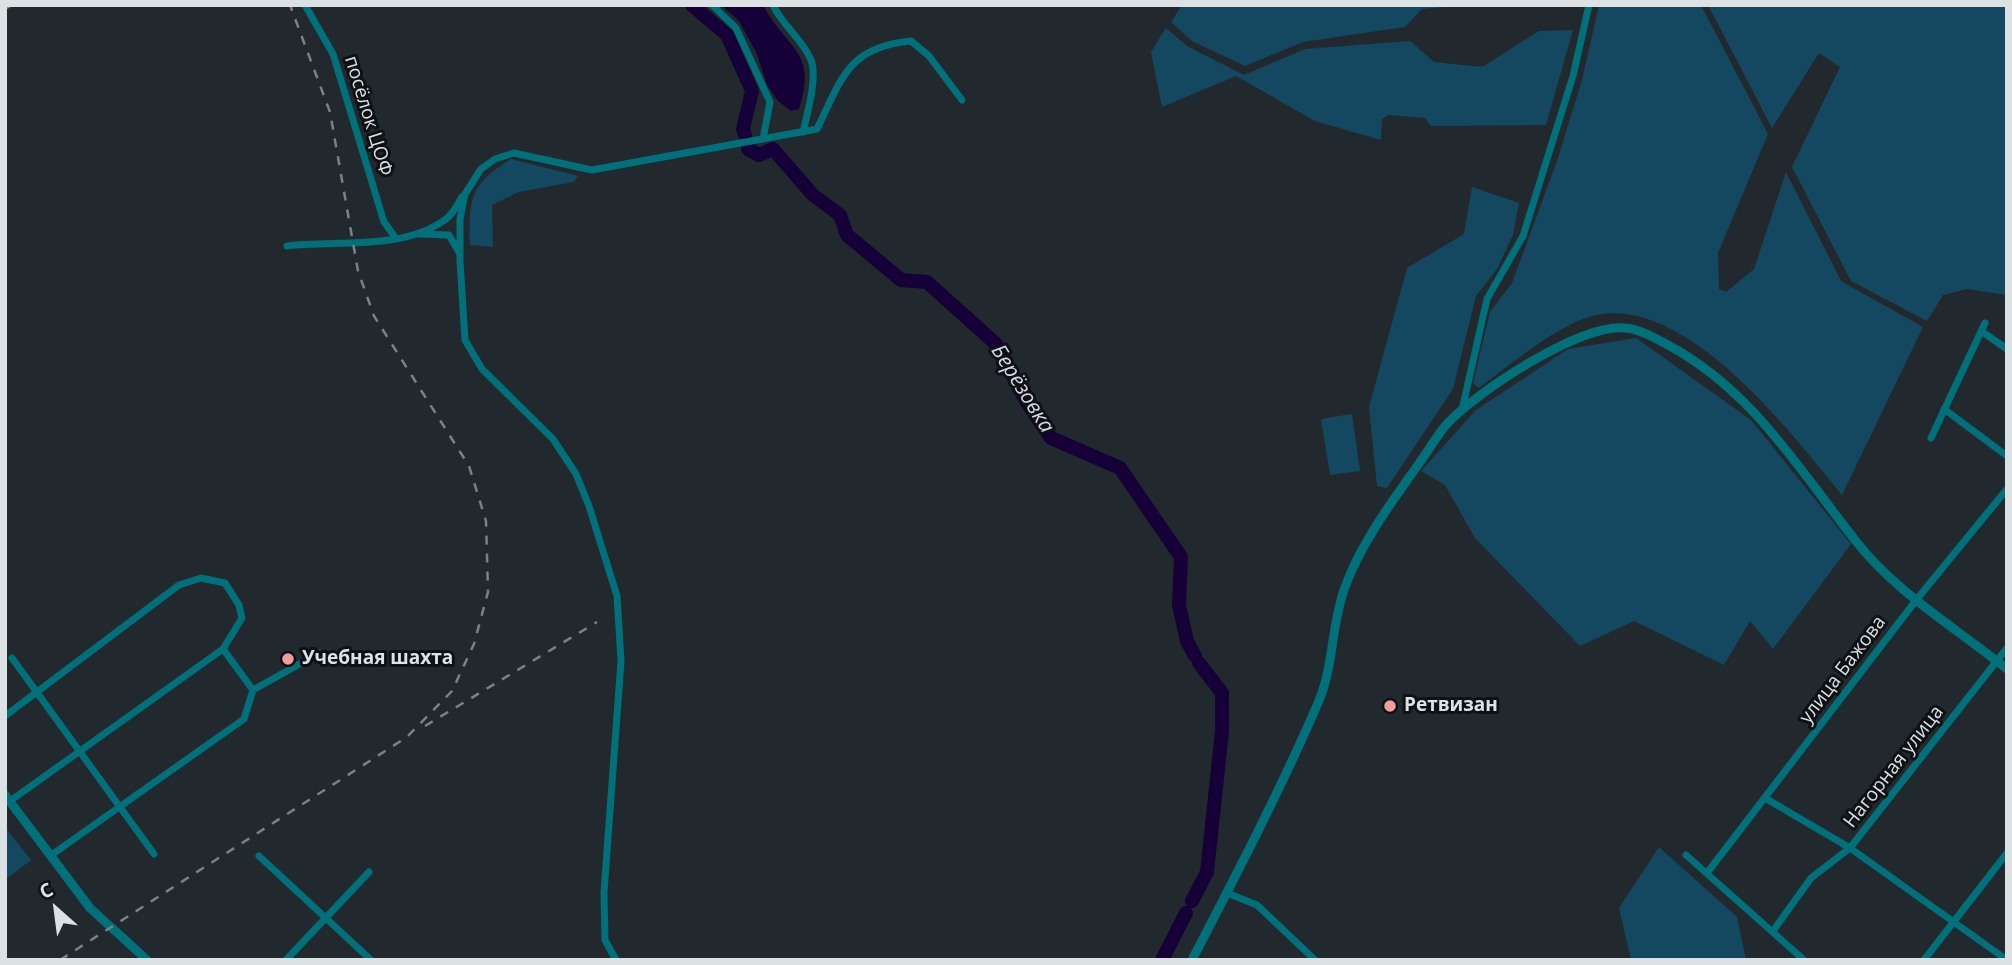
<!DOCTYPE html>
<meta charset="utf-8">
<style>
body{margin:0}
#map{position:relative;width:2012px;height:965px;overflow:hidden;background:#22292e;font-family:"Open Sans",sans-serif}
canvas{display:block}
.frame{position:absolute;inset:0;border:7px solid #dce1e4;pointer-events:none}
.north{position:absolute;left:21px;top:874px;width:70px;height:70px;-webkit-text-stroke:5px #0e1113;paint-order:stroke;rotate:332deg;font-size:19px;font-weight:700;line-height:28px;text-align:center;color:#dce1e4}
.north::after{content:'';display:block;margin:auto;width:24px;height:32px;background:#dce1e4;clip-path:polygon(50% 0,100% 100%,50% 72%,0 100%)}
</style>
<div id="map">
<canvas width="2012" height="965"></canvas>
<div class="frame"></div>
<div class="north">С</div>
</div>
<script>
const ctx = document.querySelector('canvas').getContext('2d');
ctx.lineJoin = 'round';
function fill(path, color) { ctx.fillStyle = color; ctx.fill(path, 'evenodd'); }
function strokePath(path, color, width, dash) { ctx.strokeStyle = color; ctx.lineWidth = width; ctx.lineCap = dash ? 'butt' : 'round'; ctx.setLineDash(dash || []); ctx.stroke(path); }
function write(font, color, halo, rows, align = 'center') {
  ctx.font = font + ' "Open Sans",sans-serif'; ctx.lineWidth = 6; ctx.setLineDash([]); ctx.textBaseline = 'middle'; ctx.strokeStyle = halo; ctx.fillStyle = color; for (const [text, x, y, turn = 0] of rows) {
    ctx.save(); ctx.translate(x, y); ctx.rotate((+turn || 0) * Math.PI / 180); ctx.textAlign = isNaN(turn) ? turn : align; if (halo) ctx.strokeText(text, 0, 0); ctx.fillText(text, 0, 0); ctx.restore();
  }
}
fill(new Path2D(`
 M1182,5H1466L1422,9L1405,27L1303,42L1245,66L1192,41L1171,22Z
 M1599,5H1701L1768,134L1718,253L1719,289L1726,292L1754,269L1786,172L1841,281L1923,327L1842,495C1791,433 1688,297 1597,315C1560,322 1510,365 1479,388L1473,383L1490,312L1512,283L1557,161L1582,80Z
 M1708,5H2007V295L1967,289L1943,295L1927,321L1851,281L1792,167L1840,67L1819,53L1772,128Z
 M1166,28L1187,46L1244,75L1305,49L1410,41L1434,62L1482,67L1539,31L1573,30L1546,125L1431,126L1425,118L1388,115L1382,119L1381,140L1315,121L1236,76L1162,107L1151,52Z
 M511,159L578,176L574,182L519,192L492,205L493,247L470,245C469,199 469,185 511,159Z
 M1472,187L1519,203L1513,235L1497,269L1476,296L1453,389L1387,488L1377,486L1369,407L1407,268L1464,234Z
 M1636,338L1751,420L1851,544L1773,649L1750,621L1724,665L1634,621L1580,646L1475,538L1445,485L1421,471L1476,410L1568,349Z
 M1352,414L1360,471L1330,475L1321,419Z
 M7,830L31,860L5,880V831Z
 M1659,847L1737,917L1746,960H1631L1619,908Z`), '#144760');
fill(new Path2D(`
 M721,5H763C787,50 818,51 799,109L791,111L778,101L767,85L757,54L739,21Z`), '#160038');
strokePath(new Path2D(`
 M692,5L727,35L752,91L743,129L745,135
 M748,149L759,155L773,149L813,195L840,215L847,235L901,280L927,282L996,344L1026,401L1051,438L1120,468L1181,557L1179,605L1187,641L1195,656
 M1192,901L1207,872L1222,731V693L1199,663
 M1162,960L1186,913`), '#160038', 14);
strokePath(new Path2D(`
 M305,5L333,54L384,222L395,237
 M712,5L736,28L770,102L763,139
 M773,5C782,25 804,41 811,60C818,77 807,114 803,132
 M420,234L449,235L460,254
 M287,246C337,240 403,251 446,219C453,214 458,204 462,197
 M1981,331L2007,349
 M1944,409L2007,456
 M1462,410L1487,299L1523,236L1573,76L1589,5
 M1931,438L1985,323
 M223,649L253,690
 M12,658L154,854
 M5,716L179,585L201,578L225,583L239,605L242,618L223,649L10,801
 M1765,798L1850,848L2007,960
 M1686,855L1804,960
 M50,856L244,719L253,690L319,653
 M259,856L371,960
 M1707,873L1917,599L2007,489
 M1227,893L1257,905L1315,960
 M1773,931L1811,878L1850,848L2007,648
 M286,960L369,872
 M616,960L605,940L604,892L621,661L617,596L589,506L576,474L553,439L482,369L465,340L460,261V219L465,194L481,169L495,159L514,153L592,170L817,129C842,78 848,47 911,41L929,56L962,100
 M1924,960L2007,853`), '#00707a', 7);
strokePath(new Path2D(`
 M5,795L90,908L147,960
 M1192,960C1236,875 1280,791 1318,703C1334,667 1331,624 1345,587C1362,541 1392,502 1420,462C1429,450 1437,435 1447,424C1476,392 1581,323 1625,328C1640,329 1655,338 1668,345C1752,390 1798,468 1855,540C1895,592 1956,628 2007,669`), '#00707a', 9);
strokePath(new Path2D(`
 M5,9L12,5
 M425,726L597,622
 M60,960L407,737L452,691L474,644L488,592L486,521L469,466L374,316L358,271L330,112L290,5`), '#7b8185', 2.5, [9, 9]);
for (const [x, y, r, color] of [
 [288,659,7,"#f59b9a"],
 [1390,706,7,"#f59b9a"]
]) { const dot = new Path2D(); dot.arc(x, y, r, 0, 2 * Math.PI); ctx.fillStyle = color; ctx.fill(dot); strokePath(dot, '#0e1113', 2.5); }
write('19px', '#dce1e4', '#0e1113', [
 ["посёлок ЦОФ",368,116,73],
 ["улица Бажова",1843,670,-53],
 ["Нагорная улица",1894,767,-52]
]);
write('bold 19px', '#dce1e4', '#0e1113', [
 ["Учебная шахта",302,659],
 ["Ретвизан",1404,706]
], 'left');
write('italic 21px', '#d9d5ec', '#0e1113', [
 ["Берёзовка",1022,389,58]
]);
</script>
